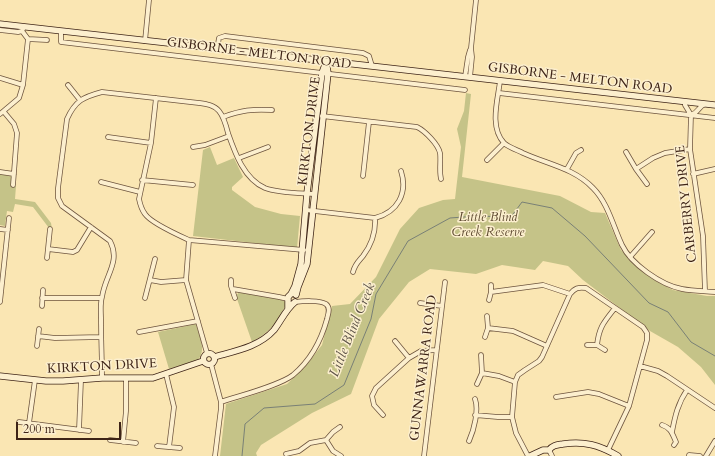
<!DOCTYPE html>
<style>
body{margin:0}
#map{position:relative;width:715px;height:456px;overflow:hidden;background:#fae6b3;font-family:Cardo,serif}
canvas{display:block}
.scale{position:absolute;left:16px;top:422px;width:105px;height:18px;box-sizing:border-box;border:2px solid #3e2417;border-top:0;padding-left:5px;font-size:12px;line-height:14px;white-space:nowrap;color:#3e2417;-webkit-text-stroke:3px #fcefce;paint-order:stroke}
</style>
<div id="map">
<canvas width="715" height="456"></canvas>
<div class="scale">200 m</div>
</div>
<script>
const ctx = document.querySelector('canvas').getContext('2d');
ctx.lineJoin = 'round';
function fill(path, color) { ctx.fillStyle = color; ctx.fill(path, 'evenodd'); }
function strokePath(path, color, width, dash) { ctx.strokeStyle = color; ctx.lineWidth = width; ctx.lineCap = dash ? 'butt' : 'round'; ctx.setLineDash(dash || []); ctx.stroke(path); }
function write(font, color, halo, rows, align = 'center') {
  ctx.font = font + ' Cardo,serif'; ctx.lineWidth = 3; ctx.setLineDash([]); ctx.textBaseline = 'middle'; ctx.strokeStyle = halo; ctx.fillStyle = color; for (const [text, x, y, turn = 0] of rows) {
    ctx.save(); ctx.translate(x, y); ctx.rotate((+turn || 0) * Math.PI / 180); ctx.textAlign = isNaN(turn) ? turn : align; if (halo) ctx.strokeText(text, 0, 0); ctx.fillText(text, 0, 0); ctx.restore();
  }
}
fill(new Path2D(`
 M466,93L471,94L462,177L560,196L591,212L605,213L621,250L656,281L673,290L707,296H715V385L701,367L678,347L650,331L583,280L568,266L543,261L535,270L502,265L476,274L430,269L409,282L379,319L351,394L312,413L261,445L256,453L257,456H220L226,404L287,384L304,368L322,345L332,306L350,304L376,277L400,229L419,208L443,200L455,199L461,147L457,129L464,111Z
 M210,147L217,165L234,158L243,177L232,187V190L255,207L281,214L300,216L297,248L193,236L203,150Z
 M0,174L12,176L11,185L16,186L15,199L35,202L51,223L52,229L49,228L33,207L15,204L13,212L7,211L5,226L0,225Z
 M239,292L279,299L286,302C283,319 267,334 252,342L236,296Z
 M196,324C199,336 207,349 198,360L169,369L158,332Z`), '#c5c388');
strokePath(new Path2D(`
 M242,456L245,424L264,408L315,404L344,385L371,319L376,294L408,241L450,218L477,216L511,217L522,202L552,208L585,236L649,303L668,312L691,342L715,356`), '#798076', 1);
const street = new Path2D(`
 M0,30L18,32L22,31L23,29
 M61,31V42L465,90
 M28,39L47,40
 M145,41L149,0
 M217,49L219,38L225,36L363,53L369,56L372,66
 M465,77L468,57L470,50
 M470,77L472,57L471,48L476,0
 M0,78L23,85
 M500,81C498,99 489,127 504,143C508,147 517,150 523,153C547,164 574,168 593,188C608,203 613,226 622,245C631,264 661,285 682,289C693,291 704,291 715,292
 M68,85L80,100
 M499,93L715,118
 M156,98L151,143L139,199C140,204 142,210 145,214C151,223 178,235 189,240L186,280L207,353
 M685,102V105L691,115L690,149L703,236L705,291
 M4,112L14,124L17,133L13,185
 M0,114L19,98L23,85L28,39L22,31
 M691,115C698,113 699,106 705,104
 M322,116L417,127C425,131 438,144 440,153C441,162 439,171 441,179
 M223,117C242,110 252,109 272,110
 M108,137L151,143
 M193,147L205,145L229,136
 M626,152L636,169L647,184
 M239,158L268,147
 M487,160L504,143
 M567,169L576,153L581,150
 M636,169L653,158L665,153L690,149
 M0,172L14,174
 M693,174L715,169
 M363,176L369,122
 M142,180L193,185
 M101,182L140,192
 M306,210L375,218C398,212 408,193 401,171
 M0,229L8,230
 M189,240L304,250
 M48,249L73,252L77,250L91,227
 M630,257L652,232
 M47,258L50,229
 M353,272C355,264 358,262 363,256C372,244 376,233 375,218
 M150,280L161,282L186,280
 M231,280V286L235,298
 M233,289L279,297L288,299
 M491,292L543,285L570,294
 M42,298H101
 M145,298L155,259
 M489,300L491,292V285
 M0,302L9,218
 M420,303L442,306
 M42,306L43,290
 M488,328L513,331L547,346
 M139,332L198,321
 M38,336L55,338L101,337
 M485,337L488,328L487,316
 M395,341L409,358
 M587,345H597L605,350
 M597,345C599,327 604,322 615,308
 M37,346L39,329
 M211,364L221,402V408L215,456
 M640,366L658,371L667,376L715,408
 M482,373L499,376L515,382
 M166,374L174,407L169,447
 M102,378C102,358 101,339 101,319C101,312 100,304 102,297C105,275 121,262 110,241L62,206L58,198V188L67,119C75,101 83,97 102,92L199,103C206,104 214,105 219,111C224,117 226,125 228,133C235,153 244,179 265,188C278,193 299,193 314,194
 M477,384L482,373L481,355
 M556,397L588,392L599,394L629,406
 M221,402C238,396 279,386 293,375C311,360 321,341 327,319C328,314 331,308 326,304C320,300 303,301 295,302
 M383,415L374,405L372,396L376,388L409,358L421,351L436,350
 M475,415L498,417H512
 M19,422L89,431
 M29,423L35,380
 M662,425C671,428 672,433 676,442L674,445
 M340,427L333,432L326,440L333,451L341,456
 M79,430L81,380
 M672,432C675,416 678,403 687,390
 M110,440L136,443
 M469,441C474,430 479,410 475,399
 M123,442L126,411V378
 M157,446L180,448
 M549,450L552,456
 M286,454L299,451L310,443L326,440
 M689,455L700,456
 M424,456L445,282
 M528,456L516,433L512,417L515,382L518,375L525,370L539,361L542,357L570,294C575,288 578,287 586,288L643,327L647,333V340L629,406L608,450
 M706,456L715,441`);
const secondary = new Path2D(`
 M0,24L715,105
 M291,294L295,286L301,264L307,193L322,73L326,62
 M296,295L298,287L307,264L328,73L326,61
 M288,309V297L291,294L294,293
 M203.5 359a5.5 5.5 0 1 1 11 0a5.5 5.5 0 1 1-11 0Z
 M214,357C235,351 259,347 274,330C281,321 286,309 295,302
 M0,376L46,381H63L102,378H153L203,361
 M530,456L543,450H549C553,445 557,445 563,444C585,441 599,445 618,456`);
strokePath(street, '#6d543e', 5.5);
strokePath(secondary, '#3e2417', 7);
strokePath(street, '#fcefce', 4);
strokePath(secondary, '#fcefce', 5.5);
write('13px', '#3e2417', '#fcefce', [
 ["GISBORNE - MELTON ROAD",259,54,7],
 ["GISBORNE - MELTON ROAD",580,79,7],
 ["KIRKTON DRIVE",310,131,-83],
 ["CARBERRY DRIVE",687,204,-96],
 ["KIRKTON DRIVE",102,367,-3],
 ["GUNNAWARRA ROAD",424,368,-83]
]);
write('italic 13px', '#604c33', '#fcefce', [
 ["Little Blind",488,218],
 ["Creek Reserve",488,233]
]);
write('italic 14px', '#5c5247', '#fcefce', [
 ["Little Blind Creek",353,330,-68]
]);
</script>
